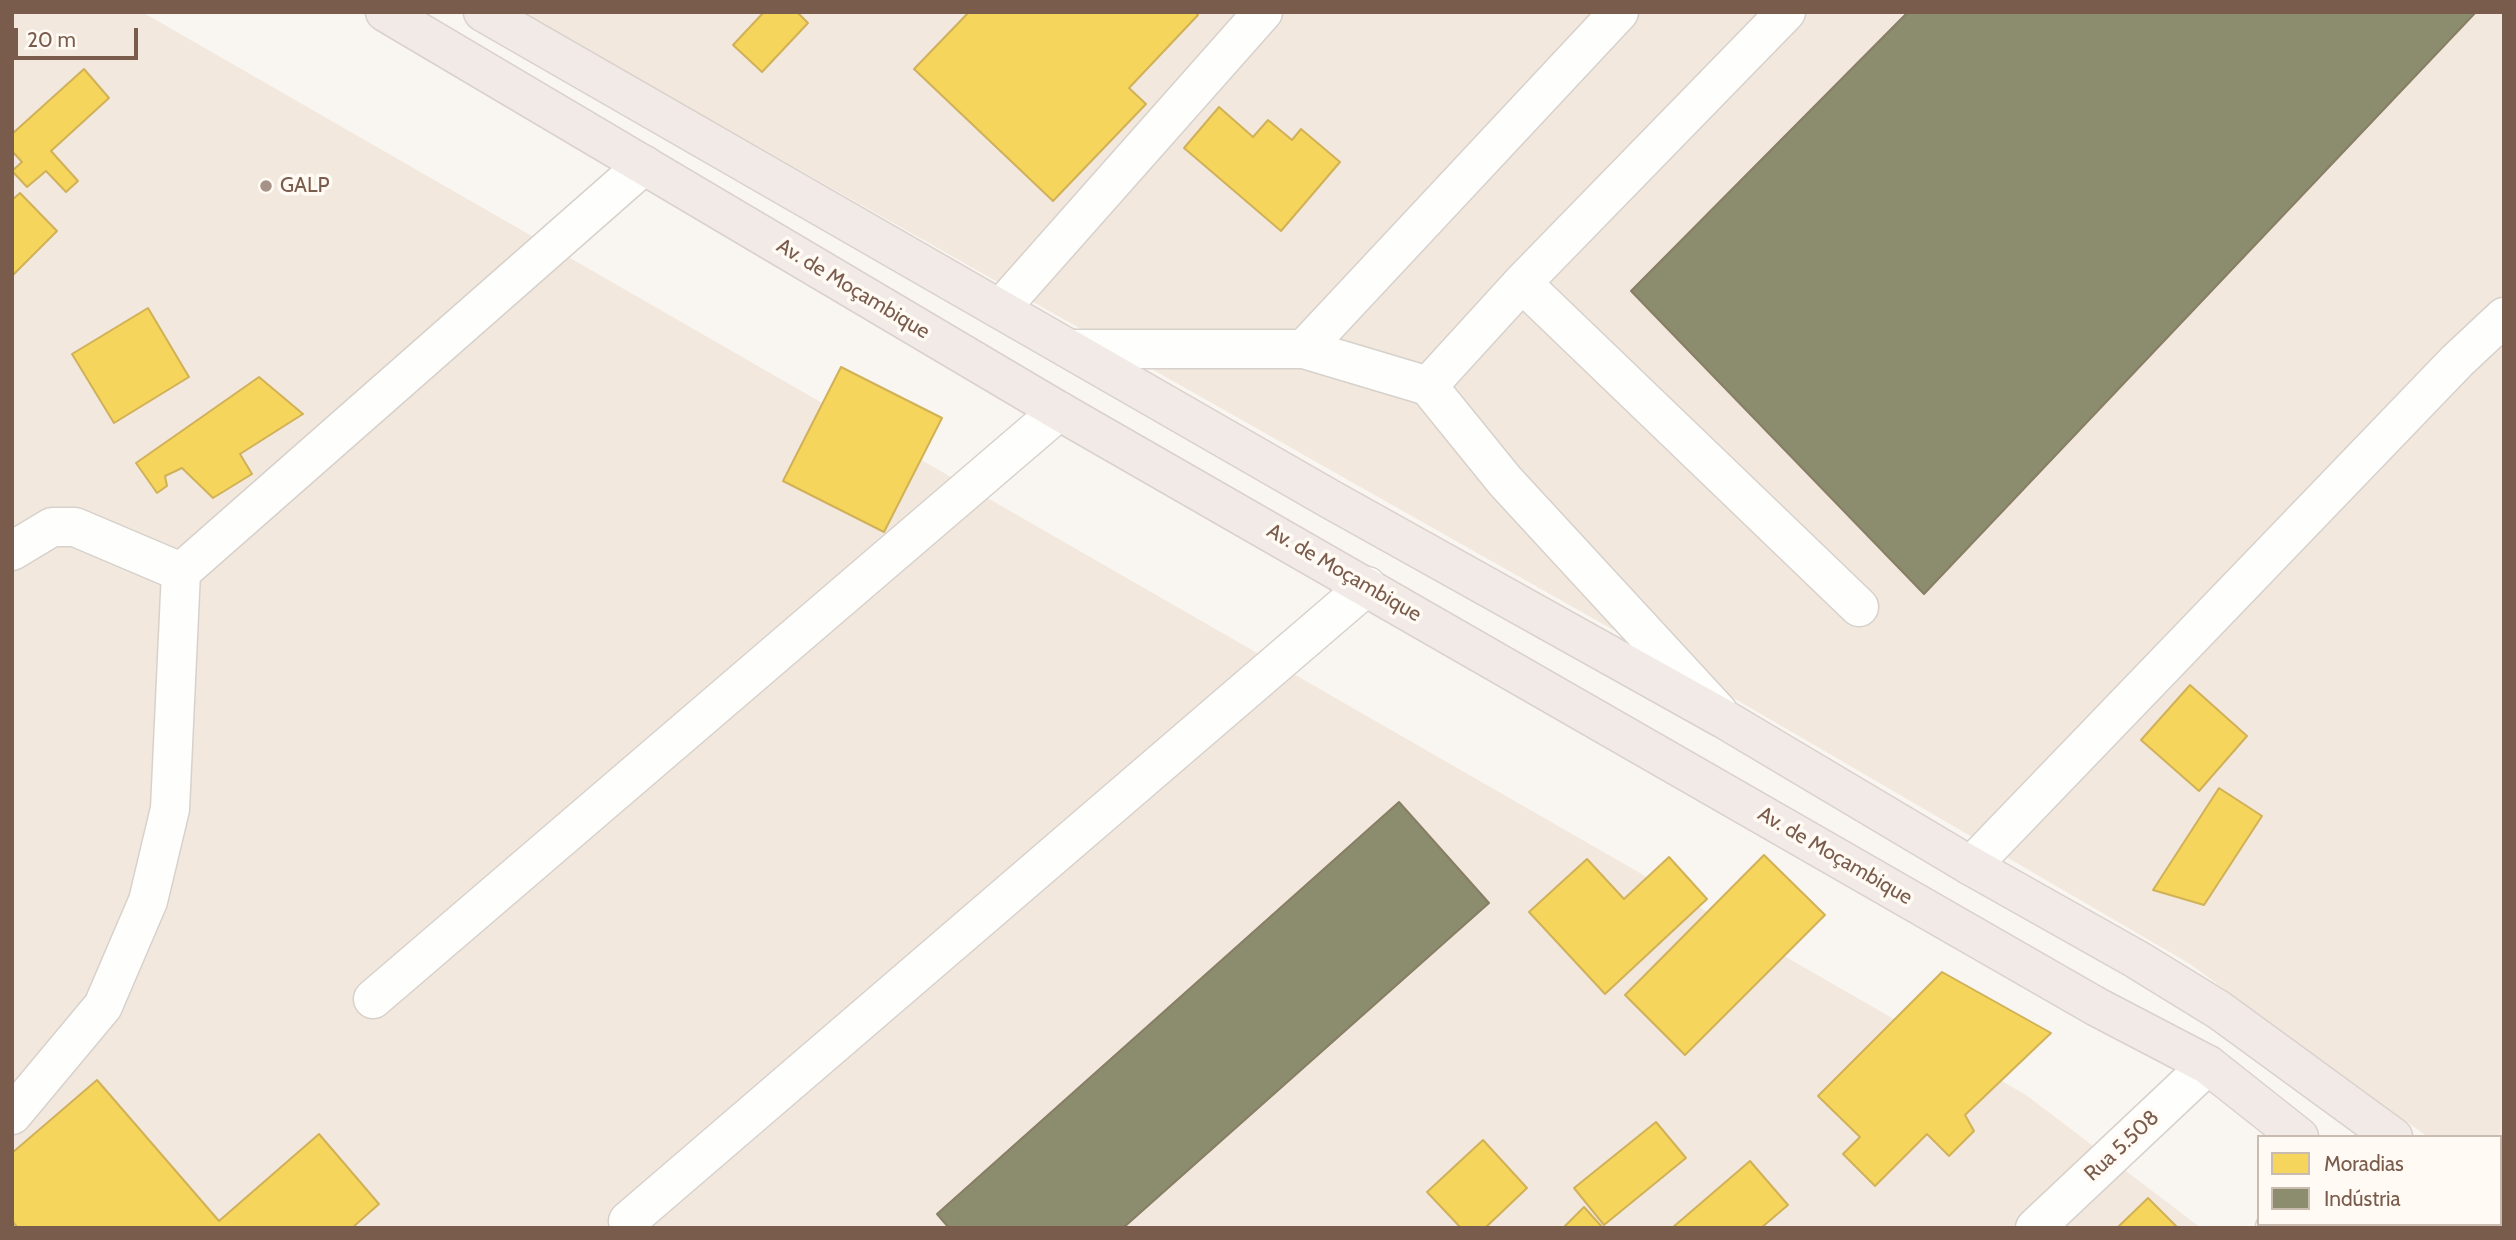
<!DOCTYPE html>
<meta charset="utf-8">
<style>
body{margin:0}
#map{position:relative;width:2516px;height:1240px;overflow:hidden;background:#f9f5f0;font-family:Cabin,sans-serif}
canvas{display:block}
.frame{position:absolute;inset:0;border:14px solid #7a5c4d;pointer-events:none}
.legend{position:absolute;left:2257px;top:1135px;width:245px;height:91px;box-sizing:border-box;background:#fffaf3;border:2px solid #cabbb1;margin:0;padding:9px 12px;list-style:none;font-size:21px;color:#7a5c4d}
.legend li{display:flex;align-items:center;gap:14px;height:35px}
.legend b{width:35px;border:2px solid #cabbb1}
.scale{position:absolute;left:14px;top:28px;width:124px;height:32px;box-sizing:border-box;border:4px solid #7a5c4d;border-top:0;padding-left:9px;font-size:21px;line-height:24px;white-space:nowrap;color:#7a5c4d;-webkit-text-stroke:5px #fffaf3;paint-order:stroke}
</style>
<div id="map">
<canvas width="2516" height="1240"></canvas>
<div class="frame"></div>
<ul class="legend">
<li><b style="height:19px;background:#f6d55c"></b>Moradias</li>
<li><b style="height:19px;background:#8c8c6e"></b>Indústria</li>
</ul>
<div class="scale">20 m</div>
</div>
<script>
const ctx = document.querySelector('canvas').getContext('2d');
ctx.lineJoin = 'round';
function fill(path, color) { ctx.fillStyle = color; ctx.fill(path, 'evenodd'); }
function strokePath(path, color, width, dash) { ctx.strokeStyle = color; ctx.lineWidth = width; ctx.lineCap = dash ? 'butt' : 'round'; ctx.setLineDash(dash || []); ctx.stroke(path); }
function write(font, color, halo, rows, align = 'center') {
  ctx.font = font + ' Cabin,sans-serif'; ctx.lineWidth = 7; ctx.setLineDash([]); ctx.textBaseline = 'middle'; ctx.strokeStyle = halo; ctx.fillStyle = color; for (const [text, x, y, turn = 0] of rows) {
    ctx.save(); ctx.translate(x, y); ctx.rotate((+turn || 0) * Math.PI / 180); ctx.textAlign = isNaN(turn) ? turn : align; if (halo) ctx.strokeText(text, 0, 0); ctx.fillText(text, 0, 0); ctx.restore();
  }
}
fill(new Path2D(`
 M12,12H142L2026,1095L2201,1228H12Z
 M520,12H2504V1192L2500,1190V1137H2428L2190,964L1725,693Z`), '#f2e8de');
const homes = new Path2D(`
 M764,12H797L808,23L762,72L733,45Z
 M969,12H1195L1198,15L1129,88L1146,104L1053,201L914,69Z
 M84,69L109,98L51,151L78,181L66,192L46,171L27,187L12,171L22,162L12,151V134Z
 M1219,107L1253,137L1268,120L1292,140L1301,129L1340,162L1281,231L1184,148Z
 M20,193L57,231L12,276V200Z
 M148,308L189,377L114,423L72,354Z
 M841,367L942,418L884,532L783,481Z
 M259,377L303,414L240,454L252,474L213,498L182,468L165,476L167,486L157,493L136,463Z
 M2190,685L2247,736L2199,791L2141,740Z
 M2219,788L2262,816L2204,905L2153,890Z
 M1764,855L1825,915L1685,1055L1625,995Z
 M1669,857L1707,899L1605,994L1529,912L1587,859L1624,899Z
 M1942,972L2051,1033L1965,1115L1974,1131L1949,1156L1927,1134L1875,1186L1843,1154L1860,1137L1818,1096Z
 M97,1080L219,1221L319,1134L379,1204L352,1228H18L12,1221V1153Z
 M1656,1122L1686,1158L1604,1225L1574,1188Z
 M1483,1140L1527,1188L1485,1228H1461L1427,1192Z
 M1750,1161L1788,1205L1761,1228H1672Z
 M2148,1198L2178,1228H2117Z
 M1584,1207L1603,1228H1563Z`);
fill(homes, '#f6d55c');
strokePath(homes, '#d1b158', 2);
const industry = new Path2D(`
 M1908,12H2476L1924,594L1631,291Z
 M1399,802L1489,903L1123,1228H949L937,1214Z`);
fill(industry, '#8c8c6e');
strokePath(industry, '#877e64', 2);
const minor = new Path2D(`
 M1522,283L1859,607
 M1000,309L1263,12
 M1072,349H1304L1428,386L1522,283L1786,12
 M1304,349L1619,12
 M1428,386L1505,481L1718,712
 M12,551L52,527H75L181,572
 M1971,866L2457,361L2504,317
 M373,999L1059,411
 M12,1115L103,1006L148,901L170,809L181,572L644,165
 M628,1221L1367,586
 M2035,1228L2208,1065
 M2275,1228L2279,1224`);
const highway = new Path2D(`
 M385,12L1059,411L2097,1007L2208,1065L2299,1137
 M483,12L1330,499L1724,719L1971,866L2136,959L2219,1010L2393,1137
 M2500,1217L2504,1219
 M2415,1224L2420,1228`);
strokePath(minor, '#d7d1cb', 41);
strokePath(highway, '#dad1cc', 41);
strokePath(minor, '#fefefd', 38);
strokePath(highway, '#f2eae7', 38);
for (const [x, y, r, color] of [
 [266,186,7,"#a69286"]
]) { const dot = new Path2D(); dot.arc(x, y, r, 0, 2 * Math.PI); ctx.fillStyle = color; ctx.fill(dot); strokePath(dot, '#fffaf3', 2.5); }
write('21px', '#7a5c4d', '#fffaf3', [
 ["GALP",280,186]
], 'left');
write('21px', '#7a5c4d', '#fffaf3', [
 ["Av. de Moçambique",853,289,31],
 ["Av. de Moçambique",1344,573,30],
 ["Av. de Moçambique",1835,856,30],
 ["Rua 5.508",2122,1146,-43]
]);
</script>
